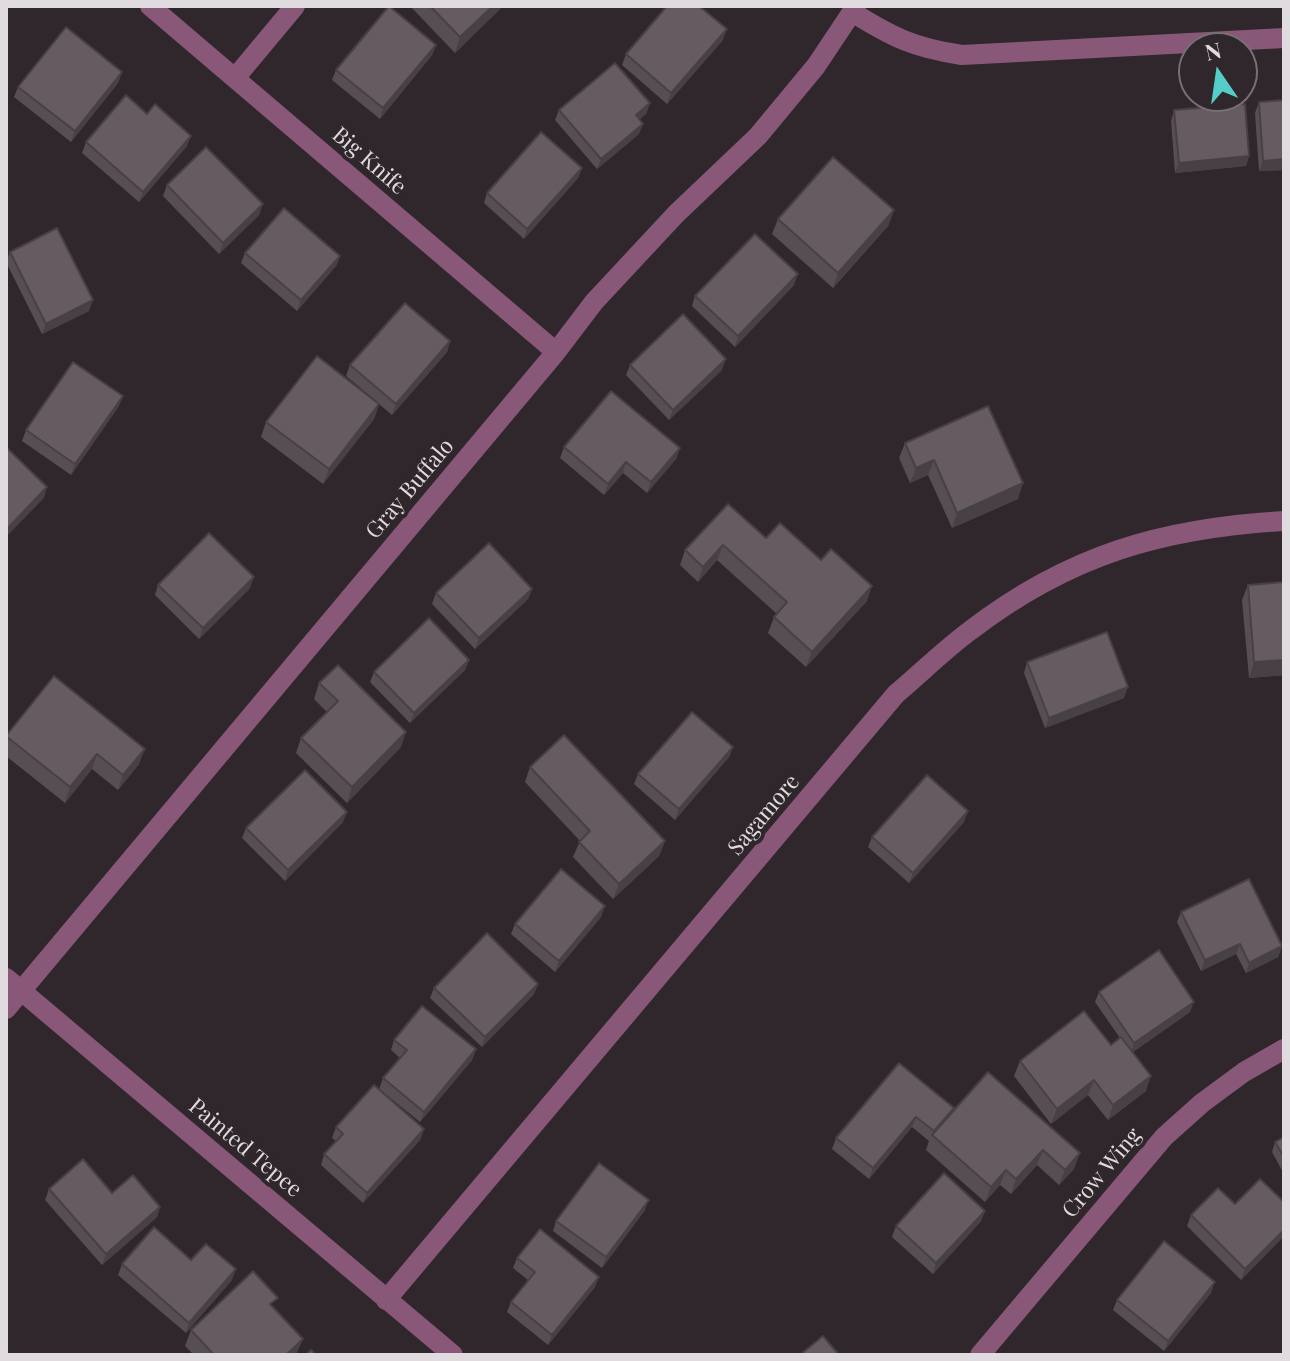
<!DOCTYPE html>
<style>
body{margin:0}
#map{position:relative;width:1290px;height:1361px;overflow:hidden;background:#30272d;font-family:"Playfair Display",serif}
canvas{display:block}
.frame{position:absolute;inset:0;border:8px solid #e0dbde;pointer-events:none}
.north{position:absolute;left:1178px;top:32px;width:80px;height:80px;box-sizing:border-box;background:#30272d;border:2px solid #766f74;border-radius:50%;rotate:347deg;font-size:22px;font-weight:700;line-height:32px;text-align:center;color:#e0dbde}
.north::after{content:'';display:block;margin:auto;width:28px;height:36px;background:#54cdc7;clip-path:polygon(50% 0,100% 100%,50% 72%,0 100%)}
</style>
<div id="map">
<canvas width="1290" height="1361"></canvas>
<div class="frame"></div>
<div class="north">N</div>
</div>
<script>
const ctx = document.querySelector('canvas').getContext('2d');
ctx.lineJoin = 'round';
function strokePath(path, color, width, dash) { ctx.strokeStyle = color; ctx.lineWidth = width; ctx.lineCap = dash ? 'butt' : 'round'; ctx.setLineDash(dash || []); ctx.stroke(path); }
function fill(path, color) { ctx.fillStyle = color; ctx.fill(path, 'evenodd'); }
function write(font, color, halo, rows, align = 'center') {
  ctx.font = font + ' "Playfair Display",serif'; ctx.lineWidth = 8; ctx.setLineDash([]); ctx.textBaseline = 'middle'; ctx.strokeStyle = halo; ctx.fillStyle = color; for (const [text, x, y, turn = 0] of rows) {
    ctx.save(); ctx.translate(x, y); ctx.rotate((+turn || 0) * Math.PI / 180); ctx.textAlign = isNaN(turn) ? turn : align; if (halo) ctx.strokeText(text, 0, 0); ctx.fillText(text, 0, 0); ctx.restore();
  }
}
strokePath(new Path2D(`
 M150,6L556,352
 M852,12C892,37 914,48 962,55L1284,38
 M235,78L295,6
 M6,978L453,1355
 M6,1009L556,352L594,302L676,214L758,136L816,66L856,6
 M386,1300L896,694C921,673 945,649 971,630C1069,555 1162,528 1284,521
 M980,1355L1164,1137L1202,1103L1244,1072L1284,1049`), '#895878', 20);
fill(new Path2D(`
 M410,6H503L455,53Z
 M723,40L667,104L622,65L626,54Z
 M436,45L432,55L380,119L332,80L336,70Z
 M122,72L118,83L71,142L14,97L18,87Z
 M1259,102L1284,170L1259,171L1255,113Z
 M650,103L646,114L639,119V134L597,169L555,120L559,110Z
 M1174,110L1249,156L1246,166L1175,173L1171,121Z
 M147,114L187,146L139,202L82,153L86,142Z
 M582,168L578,178L524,239L484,203L487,193Z
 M167,185L259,215L219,254L163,196Z
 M894,210L888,226L833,288L772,234L778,219Z
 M10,252L89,311L42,334L6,262Z
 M245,253L340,256L336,266L297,311L241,263Z
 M794,285L735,347L692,306L695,296Z
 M450,341L447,352L392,415L379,404L374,419L323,484L261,437L266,422L376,401L346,376L350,365Z
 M630,365L722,370L669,420L626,375Z
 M119,406L71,475L22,441L26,430Z
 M905,443L1018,499L952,528L928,475L910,483L899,458Z
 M564,447L680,448L676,459L647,493L623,473L604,495L560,458Z
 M766,538L867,601L806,667L768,633L774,617L777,614L717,560L698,582L680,565L685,550Z
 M1284,582V675L1249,678L1242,600L1248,585Z
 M158,585L250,588L199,639L155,595Z
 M532,589L528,599L475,649L432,604L436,593Z
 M469,660L465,670L410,723L370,682L374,672Z
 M1027,662L1124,698L1045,728L1024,673Z
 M54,676L139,764L118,790L92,769L65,803L6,756V737Z
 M319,683L401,747L347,803L296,753L301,738L327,712L314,699Z
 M733,747L729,757L675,820L634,784L638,774Z
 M530,767L665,841L659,856L613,899L573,857L580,841L525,782Z
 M343,822L285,881L242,838L246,828Z
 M964,822L909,883L868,847L872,837Z
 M1181,912L1282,946L1278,957L1246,973L1236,954L1201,971L1177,922Z
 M601,917L555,972L511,934L515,924Z
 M538,984L534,994L482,1047L430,998L434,988Z
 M1099,992L1190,1012L1133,1052L1146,1091L1108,1120L1088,1095L1051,1124L1014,1076L1020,1061L1111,1045L1120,1038L1095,1002Z
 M394,1040L476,1049L472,1060L420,1122L379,1089L383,1078L400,1058L391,1050Z
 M899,1063L954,1108L952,1112L988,1072L1074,1169L1059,1185L1037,1165L1011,1194L1000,1185L985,1202L926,1150L929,1141L912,1127L869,1179L832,1149L836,1138Z
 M336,1127L424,1129L420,1140L363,1203L321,1165L324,1154L336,1141L332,1138Z
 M1284,1137V1174L1272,1152L1275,1142Z
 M49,1189L112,1193L160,1207L157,1217L102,1265L45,1200Z
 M1284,1202V1236L1241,1280L1187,1226L1191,1215L1235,1204Z
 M645,1210L602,1268L553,1231L556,1221Z
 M981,1221L933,1274L892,1237L896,1226Z
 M517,1258L595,1287L548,1345L507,1312L511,1302L528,1280L513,1268Z
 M191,1260L232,1280L186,1333L118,1275L122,1264Z
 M1211,1293L1164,1351L1113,1310L1117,1300Z
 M274,1308L297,1354L296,1355H194L185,1346L191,1330Z`), '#574e53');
fill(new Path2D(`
 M493,6H503L455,53L460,37Z
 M727,29L723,40L667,104L671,93Z
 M436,45L432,55L380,119L383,108Z
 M122,72L118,83L71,142L75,131Z
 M650,103L646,114L632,126L636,115Z
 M643,124L639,134L597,169L601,159Z
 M191,136L187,146L139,202L143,192Z
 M1249,156L1246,166L1175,173L1179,163Z
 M1284,159V170L1259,171L1263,161Z
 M582,168L578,178L524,239L527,229Z
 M263,204L259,215L219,254L223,243Z
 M894,210L888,226L833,288L838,273Z
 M340,256L336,266L297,311L301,300Z
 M798,274L794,285L735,347L738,336Z
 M93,300L89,311L42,334L46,324Z
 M450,341L447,352L392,415L396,404Z
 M726,359L722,370L669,420L673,410Z
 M123,396L119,406L71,475L75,464Z
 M379,404L374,419L323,484L329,469Z
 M680,448L676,459L647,493L651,482Z
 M934,460L928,475L910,483L916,468Z
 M626,462L623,473L604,495L608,484Z
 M1023,483L1018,499L952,528L957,513Z
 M47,487L44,498L6,537V530Z
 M723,545L717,560L698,582L703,567Z
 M254,577L250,588L199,639L203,628Z
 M872,586L867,601L806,667L812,652Z
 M532,589L528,599L475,649L479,638Z
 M469,660L465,670L410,723L414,713Z
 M1284,660V675L1249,678L1254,662Z
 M1128,687L1124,698L1045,728L1049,718Z
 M406,732L401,747L347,803L352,787Z
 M733,747L729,757L675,820L679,809Z
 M145,749L139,764L118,790L123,775Z
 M97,754L92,769L65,803L70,787Z
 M968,811L964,822L909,883L913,873Z
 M347,812L343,822L285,881L288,870Z
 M665,841L659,856L613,899L619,884Z
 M605,906L601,917L555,972L559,961Z
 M1240,944L1236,954L1201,971L1205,960Z
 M1282,946L1278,957L1246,973L1249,963Z
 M538,984L534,994L482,1047L485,1037Z
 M1194,1002L1190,1012L1130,1054L1134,1043Z
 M476,1049L472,1060L420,1122L424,1112Z
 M1151,1076L1146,1091L1108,1120L1113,1105Z
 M1094,1080L1088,1095L1051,1124L1057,1109Z
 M916,1117L912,1127L869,1179L873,1168Z
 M424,1129L420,1140L363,1203L367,1193Z
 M1043,1150L1037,1165L1011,1194L1016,1179Z
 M1080,1153L1074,1169L1059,1185L1065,1170Z
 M1006,1170L1000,1185L985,1202L991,1187Z
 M649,1200L645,1210L602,1268L606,1257Z
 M160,1207L157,1217L102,1265L106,1254Z
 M985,1211L981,1221L933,1274L936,1263Z
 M1284,1230V1236L1241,1280L1245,1269Z
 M236,1269L232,1280L186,1333L189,1323Z
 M599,1277L595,1287L548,1345L552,1335Z
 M1215,1282L1211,1293L1164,1351L1168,1341Z
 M303,1339L296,1355H286Z`), '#474044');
const building = new Path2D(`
 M389,6L436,45L383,108L336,70Z
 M430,6H493L460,37Z
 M667,6H699L727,29L671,93L626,54Z
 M66,27L122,72L75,131L18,87Z
 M615,63L650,103L636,115L643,124L601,159L559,110Z
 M126,95L147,114L155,104L191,136L143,192L86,142Z
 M1284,100V159L1263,161L1259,102Z
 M1245,104L1249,156L1179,163L1174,110Z
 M541,132L582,168L527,229L487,193Z
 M206,147L263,204L223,243L167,185Z
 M833,157L894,210L838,273L778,219Z
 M284,208L340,256L301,300L245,253Z
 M57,228L93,300L46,324L10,252Z
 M755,234L798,274L738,336L695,296Z
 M405,303L450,341L396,404L350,365Z
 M683,314L726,359L673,410L630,365Z
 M317,356L379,404L329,469L266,422Z
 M73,362L123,396L75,464L26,430Z
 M611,391L680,448L651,482L626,462L608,484L564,447Z
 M988,406L1023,483L957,513L934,460L916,468L905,443Z
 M8,449L47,487L6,530V451Z
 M728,504L766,538L780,523L821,560L831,549L872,586L812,652L774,617L787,602L723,545L703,567L685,550Z
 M209,533L254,577L203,628L158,585Z
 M489,543L532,589L479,638L436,593Z
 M1284,582V660L1254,662L1248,585Z
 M429,618L469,660L414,713L374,672Z
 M1107,632L1128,687L1049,718L1027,662Z
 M338,665L406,732L352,787L301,738L338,701L319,683Z
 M54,676L145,749L123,775L97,754L70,787L6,736Z
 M692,712L733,747L679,809L638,774Z
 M564,735L665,841L619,884L579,842L590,831L530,767Z
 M305,770L347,812L288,870L246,828Z
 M927,775L968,811L913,873L872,837Z
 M561,869L605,906L559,961L515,924Z
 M1249,879L1282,946L1249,963L1240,944L1205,960L1181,912Z
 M487,933L538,984L485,1037L434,988Z
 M1159,950L1194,1002L1134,1043L1099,992Z
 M422,1006L476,1049L424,1112L383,1078L407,1050L394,1040Z
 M1084,1011L1111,1045L1121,1037L1151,1076L1113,1105L1094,1080L1057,1109L1020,1061Z
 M899,1063L954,1108L934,1131L916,1117L873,1168L836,1138Z
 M988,1072L1080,1153L1065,1170L1043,1150L1016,1179L1006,1170L991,1187L932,1135Z
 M374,1085L424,1129L367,1193L324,1154L343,1134L336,1127Z
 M1284,1137V1157L1275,1142Z
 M83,1159L112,1193L133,1175L160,1207L106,1254L49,1189Z
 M599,1163L649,1200L606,1257L556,1221Z
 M944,1173L985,1211L936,1263L896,1226Z
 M1260,1179L1284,1202V1230L1245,1269L1191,1215L1218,1188L1235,1204Z
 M154,1227L191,1260L206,1244L236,1269L189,1323L122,1264Z
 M540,1229L599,1277L552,1335L511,1302L535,1272L517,1258Z
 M1164,1241L1215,1282L1168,1341L1117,1300Z
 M253,1271L278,1298L270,1304L303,1339L286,1355H214L191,1330Z
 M823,1336L839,1355H800Z
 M311,1350L316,1355H306Z`);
fill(building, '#655b61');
strokePath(building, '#474044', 2);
write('22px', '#e0dbde', '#30272d', [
 ["Big Knife",369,161,41],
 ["Gray Buffalo",410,489,-50],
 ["Sagamore",764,815,-50],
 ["Painted Tepee",245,1148,40],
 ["Crow Wing",1102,1173,-50]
]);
</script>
